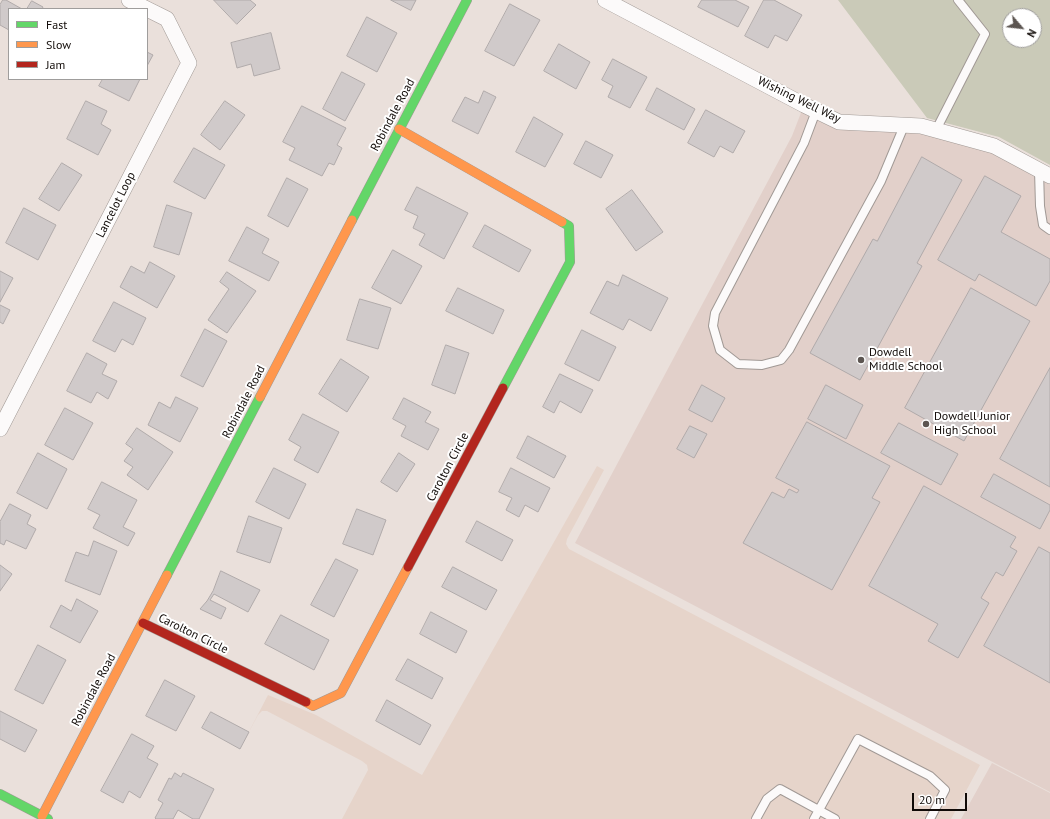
<!DOCTYPE html>
<style>
body{margin:0}
#map{position:relative;width:1050px;height:819px;overflow:hidden;background:#eae0db;font-family:"PT Sans",sans-serif}
canvas{display:block}
.legend{position:absolute;left:8px;top:8px;width:140px;height:72px;box-sizing:border-box;background:#fff;border:1px solid #9f9d9c;margin:0;padding:5px 7px;list-style:none;font-size:12px;color:#100a07}
.legend li{display:flex;align-items:center;gap:8px;height:20px}
.legend b{width:20px;border:1px solid #9f9d9c}
.north{position:absolute;left:1002px;top:8px;width:40px;height:40px;box-sizing:border-box;background:#fff;border:1px solid #9f9d9c;border-radius:50%;rotate:118deg;font-size:11px;font-weight:700;line-height:16px;text-align:center;color:#100a07}
.north::after{content:'';display:block;margin:auto;width:14px;height:18px;background:#5c5551;clip-path:polygon(50% 0,100% 100%,50% 72%,0 100%)}
.scale{position:absolute;left:912px;top:793px;width:55px;height:18px;box-sizing:border-box;border:2px solid #100a07;border-top:0;padding-left:5px;font-size:12px;line-height:14px;white-space:nowrap;color:#100a07;-webkit-text-stroke:3px #fff;paint-order:stroke}
</style>
<div id="map">
<canvas width="1050" height="819"></canvas>
<ul class="legend">
<li><b style="height:5px;background:#63d668"></b>Fast</li>
<li><b style="height:5px;background:#ff974d"></b>Slow</li>
<li><b style="height:5px;background:#b3261e"></b>Jam</li>
</ul>
<div class="north">N</div>
<div class="scale">20 m</div>
</div>
<script>
const ctx = document.querySelector('canvas').getContext('2d');
ctx.lineJoin = 'round';
function fill(path, color) { ctx.fillStyle = color; ctx.fill(path, 'evenodd'); }
function strokePath(path, color, width, dash) { ctx.strokeStyle = color; ctx.lineWidth = width; ctx.lineCap = dash ? 'butt' : 'round'; ctx.setLineDash(dash || []); ctx.stroke(path); }
function write(font, color, halo, rows, align = 'center') {
  ctx.font = font + ' "PT Sans",sans-serif'; ctx.lineWidth = 4; ctx.setLineDash([]); ctx.textBaseline = 'middle'; ctx.strokeStyle = halo; ctx.fillStyle = color; for (const [text, x, y, turn = 0] of rows) {
    ctx.save(); ctx.translate(x, y); ctx.rotate((+turn || 0) * Math.PI / 180); ctx.textAlign = isNaN(turn) ? turn : align; if (halo) ctx.strokeText(text, 0, 0); ctx.fillText(text, 0, 0); ctx.restore();
  }
}
fill(new Path2D(`
 M597,466L604,470L567,539L566,544L569,549L980,765L951,819H342L368,770L367,765L362,761L267,711H262L258,715L242,745L268,695L316,715L422,775Z`), '#e6d4ca');
fill(new Path2D(`
 M804,105L839,122L921,126L994,146L1050,176V792L575,543L792,136Z
 M992,763L1050,793V819H961Z`), '#e2d0ca');
fill(new Path2D(`
 M838,0H1050V165L999,137L927,118ZM1010,16H1034V40H1010Z`), '#cacab8');
const building = new Path2D(`
 M3,0H6L22,9H9V30L0,25V5Z
 M214,0H250L256,5L237,24Z
 M391,0H416L411,10Z
 M702,0H735L749,7L738,27L698,7Z
 M764,0H774L802,15L787,41L775,35L768,48L745,36Z
 M32,1L43,7L42,9H27Z
 M510,4L540,20L514,66L485,51Z
 M367,17L397,33L377,72L347,56Z
 M271,33L280,69L254,76L251,64L237,68L231,43Z
 M559,44L590,62L576,89L544,71Z
 M147,52L153,55L147,66Z
 M613,59L647,77L630,108L608,97L613,86L602,80Z
 M342,72L365,84L345,121L323,109Z
 M103,79H140L129,101L99,86Z
 M657,88L695,109L684,130L646,110Z
 M484,91L496,97L478,134L452,121L465,97L478,103Z
 M86,101L107,111L101,124L111,130L98,155L67,139Z
 M225,101L245,115L220,150L201,135Z
 M302,106L346,128L337,145L342,148L334,165L329,163L322,176L289,160L295,148L283,142Z
 M706,110L745,131L733,153L720,146L714,157L688,143Z
 M534,117L563,134L545,167L516,152Z
 M586,141L613,155L601,178L574,164Z
 M194,148L225,165L205,199L174,182Z
 M922,157L962,180L917,263L922,266L860,380L810,353L873,239L877,241Z
 M62,163L82,175L59,211L39,199Z
 M985,176L1021,196L1001,232L1050,259V281L1036,306L979,274L975,281L938,260Z
 M287,178L308,189L288,227L268,216Z
 M417,187L468,213L444,259L419,245L425,234L413,228L418,216L405,210Z
 M632,190L663,232L636,251L606,209Z
 M167,205L192,213L179,255L154,247Z
 M24,208L56,225L38,260L6,243Z
 M485,225L531,250L519,272L473,247Z
 M247,227L269,239L262,253L279,262L269,281L229,261Z
 M393,250L422,266L401,304L372,288Z
 M150,262L175,276L157,308L120,287L131,266L144,273Z
 M0,271L13,278L0,302Z
 M227,272L256,291L227,333L208,320L229,289L220,282Z
 M623,275L668,298L651,331L629,319L623,330L590,313L607,281L618,286Z
 M458,288L504,310L493,334L446,311Z
 M971,288L1030,321L964,441L905,408Z
 M360,299L391,308L378,349L347,340Z
 M114,302L146,318L133,345L122,339L115,352L93,341Z
 M0,305L10,310L3,324L0,322Z
 M205,329L227,341L203,387L181,376Z
 M582,330L616,347L599,381L565,364Z
 M446,345L469,353L455,394L432,385Z
 M87,353L107,364L102,374L117,381L108,399L97,392L91,403L67,391Z
 M341,359L369,377L347,412L319,394Z
 M1050,368V487L1000,459Z
 M560,374L593,390L581,413L560,401L554,413L543,407Z
 M702,385L725,398L712,422L689,410Z
 M826,385L863,405L846,439L808,419Z
 M176,397L198,408L180,442L148,425L159,402L170,408Z
 M404,398L431,412L425,422L439,429L428,450L401,436L406,426L393,419Z
 M65,408L93,423L73,460L45,445Z
 M303,414L339,432L318,473L294,460L301,447L289,440Z
 M807,422L890,466L872,498L880,502L832,590L743,543L772,492L784,498L789,489L797,493L799,490L776,478Z
 M899,423L958,454L941,485L881,453Z
 M690,426L707,434L694,458L677,449Z
 M137,428L173,452L148,490L127,475L133,467L124,461L133,449L126,444Z
 M528,436L566,456L554,478L517,458Z
 M38,453L67,469L47,509L17,493Z
 M399,453L415,464L397,492L381,482Z
 M274,468L306,484L289,519L256,502Z
 M511,468L550,488L538,512L525,505L519,517L506,510L512,498L499,492Z
 M994,474L1050,505V510L1040,529L981,497Z
 M102,482L137,500L123,527L135,533L128,546L93,528L100,515L88,509Z
 M924,486L1016,537L1010,547L1017,551L1003,576L996,572L981,598L989,603L958,658L928,641L938,624L869,586Z
 M10,504L31,515L27,524L36,529L26,549L6,540L4,545L0,543V522Z
 M357,509L386,520L373,555L343,544Z
 M249,516L282,528L270,563L237,552Z
 M477,521L513,540L502,561L466,542Z
 M94,541L117,551L100,595L65,581L76,552L88,556Z
 M1039,547L1050,553V683L984,646Z
 M336,559L358,570L334,617L311,605Z
 M0,565L12,574L0,591Z
 M453,567L497,590L486,610L442,587Z
 M221,571L260,590L248,612L214,594L210,600L226,608L221,619L200,609L207,601L213,591Z
 M77,599L98,611L80,643L50,627L61,605L71,611Z
 M431,612L467,631L456,653L420,634Z
 M281,615L329,640L314,670L265,644Z
 M38,645L66,660L43,704L15,690Z
 M408,659L443,678L432,699L396,680Z
 M165,680L195,696L176,731L146,716Z
 M387,700L431,725L420,745L376,721Z
 M0,711L37,730L25,752L0,739Z
 M211,712L249,732L240,749L202,728Z
 M132,734L154,746L147,758L158,764L140,798L129,791L123,803L101,791Z
 M175,773L181,777L183,773L214,789L199,819H193L178,810L173,819H156L155,818L163,803L158,800L169,778L171,779Z`);
fill(building, '#d0caca');
strokePath(building, '#b0aaaa', 1);
const lane = new Path2D(`
 M816,111L804,143L715,313L713,326L720,350L738,364L762,365L781,360L789,350L881,181L904,126
 M936,130L985,34L958,0
 M1039,170L1040,206L1043,225L1050,230
 M756,819L767,799L780,789L835,819
 M814,819L858,739L930,776L945,790L930,819`);
const street = new Path2D(`
 M605,0L804,105L839,122L921,126L994,146L1050,176
 M0,429L189,63L167,19L129,0`);
const fast = new Path2D(`
 M352,220L467,0
 M503,388L570,262L569,226L562,222
 M167,575L260,397
 M0,794L48,819`);
const slow = new Path2D(`
 M399,129L562,222
 M260,397L352,220
 M306,702L313,706L341,693L408,567
 M42,816L167,575`);
const jam = new Path2D(`
 M408,567L503,388
 M143,623L306,702`);
strokePath(lane, '#a19995', 10);
strokePath(street, '#a19995', 16);
strokePath(fast, '#a19995', 10);
strokePath(slow, '#a19995', 10);
strokePath(jam, '#a19995', 10);
strokePath(lane, '#fcfafa', 8);
strokePath(street, '#fcfafa', 15);
strokePath(fast, '#63d668', 9);
strokePath(slow, '#ff974d', 9);
strokePath(jam, '#b3261e', 9);
for (const [x, y, r, color] of [
 [861,360,4,"#5c5551"],
 [926,424,4,"#5c5551"]
]) { const dot = new Path2D(); dot.arc(x, y, r, 0, 2 * Math.PI); ctx.fillStyle = color; ctx.fill(dot); strokePath(dot, '#fff', 1.5); }
write('12px', '#100a07', '#fff', [
 ["Wishing Well Way",799,100,26],
 ["Robindale Road",393,115,-62],
 ["Lancelot Loop",116,205,-63],
 ["Robindale Road",244,402,-63],
 ["Carolton Circle",448,467,-62],
 ["Carolton Circle",193,634,26],
 ["Robindale Road",94,690,-62]
]);
write('12px', '#100a07', '#fff', [
 ["Dowdell",869,353],
 ["Middle School",869,367],
 ["Dowdell Junior",934,417],
 ["High School",934,431]
], 'left');
</script>
